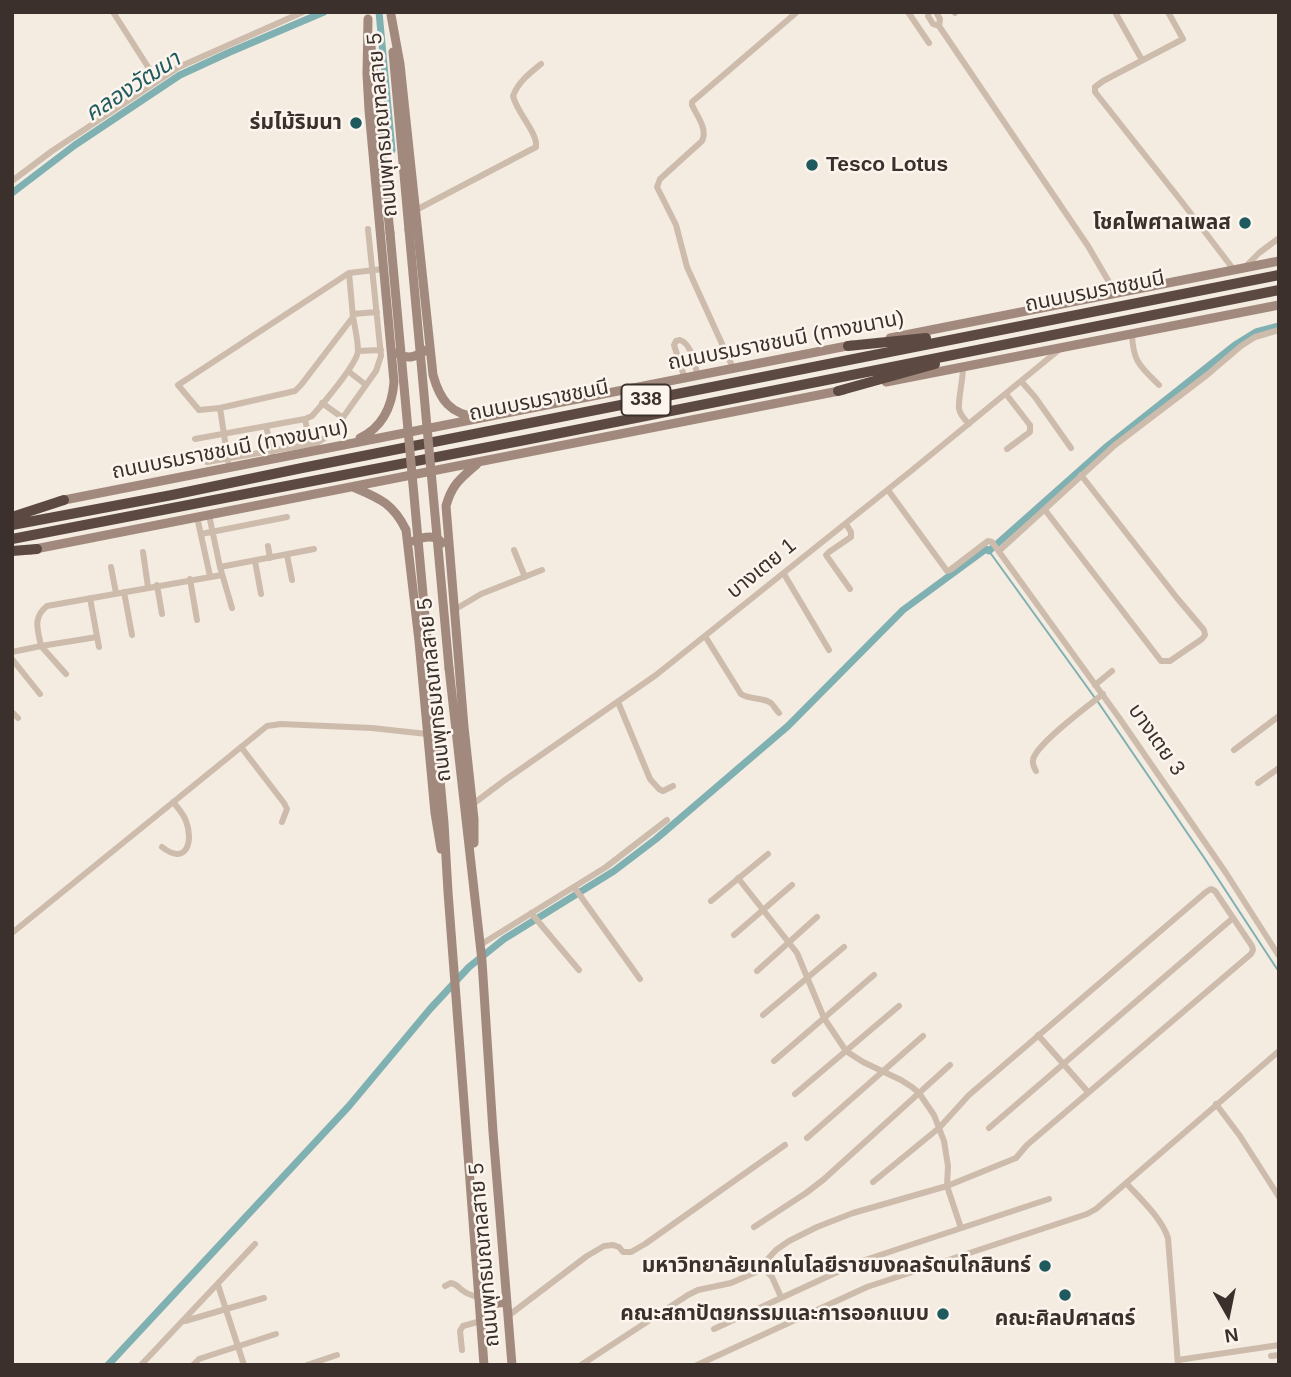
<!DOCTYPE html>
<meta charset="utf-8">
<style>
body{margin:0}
#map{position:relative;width:1291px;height:1377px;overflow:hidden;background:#f4ebe1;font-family:Helvetica,sans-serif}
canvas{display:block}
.frame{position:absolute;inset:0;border:14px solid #3b302b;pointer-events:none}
.north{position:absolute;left:1193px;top:1279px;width:70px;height:70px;-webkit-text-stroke:5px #fbf5ee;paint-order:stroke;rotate:171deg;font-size:19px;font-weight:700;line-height:28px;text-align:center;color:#3b302b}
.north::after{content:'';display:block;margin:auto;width:24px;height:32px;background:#3b302b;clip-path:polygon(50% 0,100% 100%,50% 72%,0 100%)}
</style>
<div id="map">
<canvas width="1291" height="1377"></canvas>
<div class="frame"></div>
<div class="north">N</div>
</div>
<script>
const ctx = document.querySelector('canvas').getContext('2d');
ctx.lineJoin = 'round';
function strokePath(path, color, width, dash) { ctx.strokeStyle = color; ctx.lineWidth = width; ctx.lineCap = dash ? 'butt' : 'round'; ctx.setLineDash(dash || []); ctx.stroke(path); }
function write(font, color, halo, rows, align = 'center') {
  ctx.font = font + ' Helvetica,"Noto Sans Thai",sans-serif'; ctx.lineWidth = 5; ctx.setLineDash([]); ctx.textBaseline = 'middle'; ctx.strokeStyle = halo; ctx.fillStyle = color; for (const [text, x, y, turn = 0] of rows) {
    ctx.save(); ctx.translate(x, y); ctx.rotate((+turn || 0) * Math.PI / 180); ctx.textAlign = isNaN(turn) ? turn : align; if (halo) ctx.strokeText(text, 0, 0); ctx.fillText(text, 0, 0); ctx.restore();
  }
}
strokePath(new Path2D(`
 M989,551L1095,698
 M1098,702L1205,859L1279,972`), '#7fb0b2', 2);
strokePath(new Path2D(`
 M379,12L392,150
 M12,193L75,145L180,75L230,52L324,12
 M108,1365L349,1106L430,1009L469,967L504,939L614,871L656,839L788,726L903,610L986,549L989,551L1105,448L1235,345L1256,332L1279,326`), '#7fb0b2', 7);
strokePath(new Path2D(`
 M113,12L157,81
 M908,12L929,43
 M929,12L928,16L933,24L939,26L1088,246L1116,294
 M936,12L940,19L939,26
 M1115,12L1142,60
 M1168,12L1183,39L1103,81L1095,87V92L1182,202L1234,270
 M955,13L956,12
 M12,181L52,151L179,67L303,12
 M416,210L536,147C538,133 517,113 513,96C518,82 530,73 541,64
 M1246,266L1259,253L1279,238
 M349,273L353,317L301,385L295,391L220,408L199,410L178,385L349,273L383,269
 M353,314L377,312
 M1132,334C1133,362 1140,366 1159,385
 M358,351L381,350
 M733,368L687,267L676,225L657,187L660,179L702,141C708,129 697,116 692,105V102L797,12
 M963,368C963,380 958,399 959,409C960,415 965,420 969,424
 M348,371L366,385
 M685,379L674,345L676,341L680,340C692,344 694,364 698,376
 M1021,381L1035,397L1071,448
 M1006,394L1030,425V432L1007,449
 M322,403L343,418
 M220,408L228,461
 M305,419L310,444
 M266,426L272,452
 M195,439L305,419L312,416C322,405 357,364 358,351C358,340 355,328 353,317
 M207,462L317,443L332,433L339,423L376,371L381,356L368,229
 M888,490L947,571L950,570L988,541L992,542L1120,719L1226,873L1279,956
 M1045,510L1161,661H1170L1202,639L1205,635L1204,630L1177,598L1081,475
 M209,515L220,567L232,608
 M197,517L210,576
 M846,524L851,532V537L829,552L826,555L850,589
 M201,534L287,517
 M268,546L270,558
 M514,550L525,577
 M999,551L1115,445L1207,375L1241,346L1255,337L1279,330
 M143,552L148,587
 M287,555L292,580
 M255,561L261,594
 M111,567L116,593
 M220,567L314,549
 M784,574L829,650
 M190,579L197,620
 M157,585L162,614
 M124,592L132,635
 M90,598L99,647
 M454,610L481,594L542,570
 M705,636L741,694C750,700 763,697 771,703C774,706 776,710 779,713
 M41,646L97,637
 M41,646L66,674
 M12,652L41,646C38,630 32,618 47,606L222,575
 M12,659L40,694
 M1095,685L1112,671
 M618,702L650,779L659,789L663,791L673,786
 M12,712L18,718
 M241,747L284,803L287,809L282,822
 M1234,750L1279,716
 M1036,771C1034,767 1032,764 1033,760C1035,745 1089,705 1103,694
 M1258,783L1279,768
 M473,804L505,780L656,675L911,471L1060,349
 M162,847C186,866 194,842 186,821C183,813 178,808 173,802
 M738,878L797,953L824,1018L846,1051L863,1062L901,1080L912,1087L919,1093L934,1115L944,1141L948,1166L947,1186L961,1228
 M574,887L640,979
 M711,901L768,854
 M531,913L579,970
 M12,933L267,726L281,724L372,728L427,734
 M734,935L792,885
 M480,945L606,867L667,820
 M757,971L817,917
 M763,1015L844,947
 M1038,1035L1088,1092
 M774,1061L874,975
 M795,1094L899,1006
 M1216,1104L1240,1136L1279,1197
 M989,1128L1233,918
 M807,1138L923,1036
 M1126,1183C1140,1198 1162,1219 1168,1238L1178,1365
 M754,1227L806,1193L823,1180L950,1065
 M761,1266L772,1277L781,1297
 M218,1285L244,1365
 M445,1286L451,1283C457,1284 458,1287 462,1290C467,1294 473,1296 479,1297
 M508,1316L587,1256L604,1246L613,1245L619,1247L623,1252H631L645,1244L785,1145
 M185,1321L264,1298
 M714,1329L859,1262L1049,1199
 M462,1350L460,1331L463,1326L481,1321
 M1271,1356L1279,1355
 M1178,1360L1279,1345
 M141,1365L255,1244
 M193,1365L199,1359L208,1356L276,1334
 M307,1365L337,1355
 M581,1365L688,1295L698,1290L731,1283L756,1272L776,1250L789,1241L817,1227L853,1213L947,1186L1016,1158L1027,1145L1251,954L1253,950L1252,946L1215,891L1211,889L1206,892L969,1095L939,1128L873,1182
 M697,1365L867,1287L1087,1214L1096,1209L1279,1051`), '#cdbbac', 6);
strokePath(new Path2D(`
 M391,15L400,64L433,375C440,400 450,414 477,417
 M371,46L390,233
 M393,52L409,230
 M890,338L1279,261
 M397,353C408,360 416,357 426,350
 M886,382L1279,305
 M360,438C383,427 392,407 394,382L369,110L367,74L368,19
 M353,487C379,498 393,503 406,530L419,641L435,813L441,849
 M59,501L852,345
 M414,541C423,537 435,534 442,543
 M30,550L844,390
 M449,668L482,961L493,1132L512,1365
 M430,671L444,823L448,892L484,1365
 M474,843V819L464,727L446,506C452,484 461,478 477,464
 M480,1305L507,1302`), '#a18a7d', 9);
strokePath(new Path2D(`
 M848,346L926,338
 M838,391L935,364
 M12,517L64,500
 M12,525L172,495L302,468L1279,275
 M12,539L525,440L1279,290
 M12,551L37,549`), '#5c4a42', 10);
strokePath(new Path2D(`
 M409,230L449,668
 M390,233L430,671`), '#a18a7d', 9);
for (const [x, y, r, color] of [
 [356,123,7,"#1f5a5e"],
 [812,165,7,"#1f5a5e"],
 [1245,223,7,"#1f5a5e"],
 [1045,1266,7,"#1f5a5e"],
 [1065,1295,7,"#1f5a5e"],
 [943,1314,7,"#1f5a5e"]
]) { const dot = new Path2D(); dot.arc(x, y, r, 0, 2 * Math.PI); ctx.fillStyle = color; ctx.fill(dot); strokePath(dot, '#fbf5ee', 2.5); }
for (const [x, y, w] of [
 [646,400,49]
]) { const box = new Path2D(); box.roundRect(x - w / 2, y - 15.5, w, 31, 5); ctx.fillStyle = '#fbf5ee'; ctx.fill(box); strokePath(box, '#3b302b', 2); }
write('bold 19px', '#3b302b', null, [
 ["338",646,400]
]);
write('bold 21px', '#3b302b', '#fbf5ee', [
 ["ร่มไม้ริมนา",342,123],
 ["Tesco Lotus",826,165,"left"],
 ["โชคไพศาลเพลส",1231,223],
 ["มหาวิทยาลัยเทคโนโลยีราชมงคลรัตนโกสินทร์",1031,1266],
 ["คณะสถาปัตยกรรมและการออกแบบ",929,1314],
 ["คณะศิลปศาสตร์",1065,1319,"center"]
], 'right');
write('21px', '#3b302b', '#fbf5ee', [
 ["ถนนพุทธมณฑลสาย 5",383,125,-95],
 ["ถนนบรมราชชนนี",1095,292,-11],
 ["ถนนบรมราชชนนี (ทางขนาน)",786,341,-11],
 ["ถนนบรมราชชนนี",539,401,-11],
 ["ถนนบรมราชชนนี (ทางขนาน)",230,450,-11],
 ["บางเตย 1",762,569,-39],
 ["ถนนพุทธมณฑลสาย 5",435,690,-96],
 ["บางเตย 3",1156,740,55],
 ["ถนนพุทธมณฑลสาย 5",485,1255,-95]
]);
write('italic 23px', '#1f5a5e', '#fbf5ee', [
 ["คลองวัฒนา",133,87,-33]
]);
</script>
